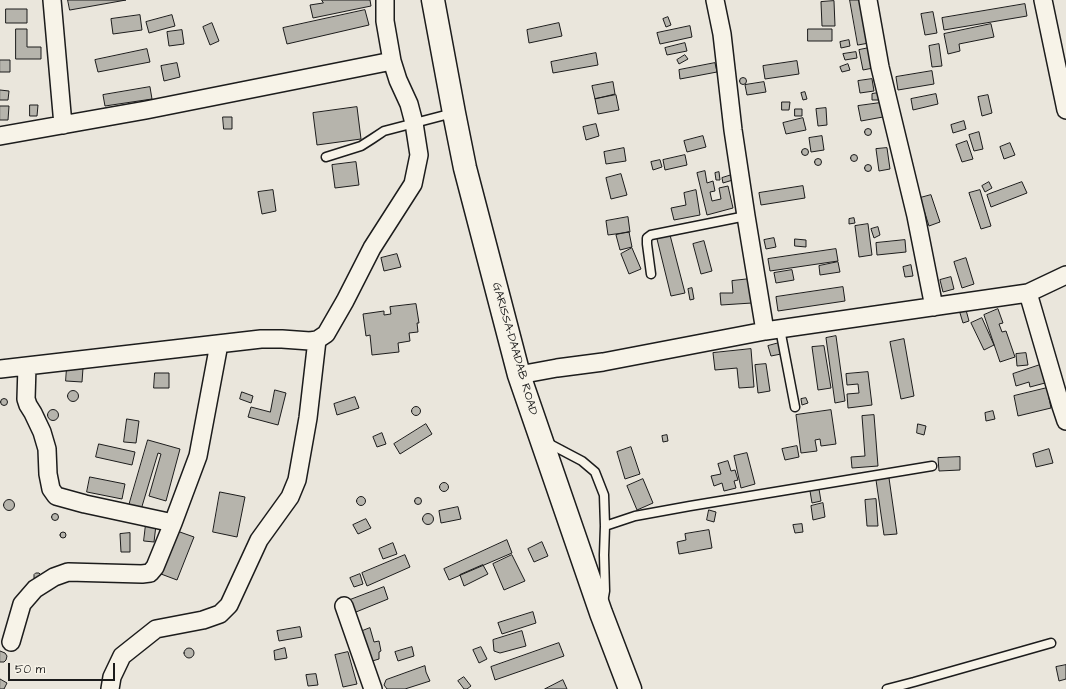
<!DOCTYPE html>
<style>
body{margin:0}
#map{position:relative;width:1066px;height:689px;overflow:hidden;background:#eae6dc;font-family:"Architects Daughter",sans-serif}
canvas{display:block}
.scale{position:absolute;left:8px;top:663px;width:107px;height:18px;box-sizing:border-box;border:2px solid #1c1c1c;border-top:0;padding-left:5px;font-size:12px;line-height:14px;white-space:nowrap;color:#1c1c1c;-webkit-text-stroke:3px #f7f3e8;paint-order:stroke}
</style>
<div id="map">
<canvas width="1066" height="689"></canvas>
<div class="scale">50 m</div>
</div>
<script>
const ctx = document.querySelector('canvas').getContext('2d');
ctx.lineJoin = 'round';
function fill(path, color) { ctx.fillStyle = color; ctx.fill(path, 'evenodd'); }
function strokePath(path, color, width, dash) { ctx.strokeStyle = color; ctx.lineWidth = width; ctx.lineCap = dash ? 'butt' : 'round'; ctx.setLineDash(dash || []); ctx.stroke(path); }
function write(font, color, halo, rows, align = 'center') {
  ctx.font = font + ' "Architects Daughter",sans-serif'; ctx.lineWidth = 3.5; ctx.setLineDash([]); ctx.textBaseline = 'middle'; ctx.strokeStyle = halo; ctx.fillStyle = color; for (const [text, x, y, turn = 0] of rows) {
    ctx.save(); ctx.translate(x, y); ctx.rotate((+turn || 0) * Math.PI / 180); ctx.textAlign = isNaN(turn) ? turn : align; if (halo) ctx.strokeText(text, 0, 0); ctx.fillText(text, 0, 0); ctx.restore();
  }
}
const building = new Path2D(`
 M68,0H126L70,10Z
 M322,0H370L371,6L313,18L310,5L323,3Z
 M850,0H861L869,43L858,45Z
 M834,1L835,26H822L821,2Z
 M1025,4L1027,16L944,30L942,18Z
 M6,9H27V23H6Z
 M365,10L369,25L287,44L283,28Z
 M933,12L937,33L925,35L921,14Z
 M140,15L142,30L113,34L111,19Z
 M172,15L175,26L149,33L146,22Z
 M668,17L671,25L666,27L663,19Z
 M212,23L219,41L210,45L203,27Z
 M559,23L562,36L529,43L527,30Z
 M991,24L994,37L959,44L960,51L948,54L944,34Z
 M690,26L692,37L660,44L657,33Z
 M16,29H27V47H41V59H16Z
 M808,29H832V41H808Z
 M182,30L184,44L169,46L167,32Z
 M849,40L850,46L841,48L840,42Z
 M685,43L687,51L667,55L665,48Z
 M939,44L942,66L932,67L929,46Z
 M869,48L873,68L863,70L859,50Z
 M147,49L150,62L98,72L95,60Z
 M856,52L857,58L845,60L843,54Z
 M596,53L598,65L553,73L551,62Z
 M685,55L688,59L679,64L677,60Z
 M0,60H10V72H0Z
 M797,61L799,74L765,79L763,66Z
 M177,63L180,77L164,81L161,66Z
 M715,63L717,72L680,79L679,70Z
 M848,64L850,70L842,72L840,67Z
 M932,71L934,84L898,90L896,77Z
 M739.5 81a3.5 3.5 0 1 1 7 0a3.5 3.5 0 1 1-7 0Z
 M872,79L874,91L860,93L858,81Z
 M613,82L615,94L595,99L592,86Z
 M764,82L766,92L747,95L745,85Z
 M150,87L152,99L105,106L103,95Z
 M0,90L9,91L8,100H0Z
 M805,92L807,99L803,100L801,93Z
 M878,93L879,100H872V94Z
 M936,94L938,104L913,110L911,99Z
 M616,95L619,110L598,114L595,99Z
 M988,95L992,113L982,116L978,97Z
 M782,102H790L789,110H782Z
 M880,103L883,117L861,121L858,106Z
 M30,105H38L37,116H30Z
 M0,106H9L8,120H0Z
 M357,107L361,139L317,145L313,113Z
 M826,108L827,125L818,126L816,109Z
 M795,109H802V116H795Z
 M223,117H232V129H224Z
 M803,118L806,130L786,134L783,123Z
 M964,121L966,129L953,133L951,125Z
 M596,124L599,136L586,140L583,127Z
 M864.5 132a3.5 3.5 0 1 1 7 0a3.5 3.5 0 1 1-7 0Z
 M979,132L983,149L974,151L969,135Z
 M703,136L706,147L687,152L684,141Z
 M822,136L824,150L811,152L809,138Z
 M967,141L973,159L962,162L956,145Z
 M1010,143L1015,155L1004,159L1000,147Z
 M624,148L626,161L606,164L604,152Z
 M887,148L890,169L879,171L876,149Z
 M801.5 152a3.5 3.5 0 1 1 7 0a3.5 3.5 0 1 1-7 0Z
 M850.5 158a3.5 3.5 0 1 1 7 0a3.5 3.5 0 1 1-7 0Z
 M685,155L687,165L665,170L663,160Z
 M814.5 162a3.5 3.5 0 1 1 7 0a3.5 3.5 0 1 1-7 0Z
 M660,160L662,167L653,170L651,162Z
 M356,162L359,185L335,188L332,165Z
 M864.5 168a3.5 3.5 0 1 1 7 0a3.5 3.5 0 1 1-7 0Z
 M705,171L707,183L713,181L715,191L710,192L712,201L721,199L719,188L728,186L733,208L707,215L697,173Z
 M719,172L720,180H716L715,173Z
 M621,174L627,195L611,199L606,178Z
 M735,174L736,179L723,183L722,178Z
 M989,182L992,188L985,192L982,186Z
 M1022,182L1027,193L991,207L987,195Z
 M803,186L805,198L761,205L759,193Z
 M273,190L276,211L262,214L258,192Z
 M696,190L700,215L674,220L671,208L686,205L684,193Z
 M980,190L991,226L981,229L969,193Z
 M931,195L940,222L929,226L920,198Z
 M628,217L630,232L608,235L606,221Z
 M854,218L855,223L849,224V219Z
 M868,224L872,255L859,257L855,226Z
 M878,227L880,235L874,238L871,229Z
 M629,232L632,247L620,250L616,235Z
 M670,235L685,293L671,296L657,239Z
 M774,238L776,247L766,249L764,240Z
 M795,239L806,240V247L795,246Z
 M905,240L906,252L877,255L876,243Z
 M704,241L712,271L701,274L693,244Z
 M632,248L641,269L629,274L621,254Z
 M836,249L838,261L770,271L768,259Z
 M397,254L401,267L384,271L381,258Z
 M966,258L974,284L962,288L954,262Z
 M838,262L840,272L820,275L819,266Z
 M911,265L913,276L905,277L903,267Z
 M792,270L794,280L776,283L774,273Z
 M951,277L954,289L943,292L940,280Z
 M750,279L752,303L721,305L720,293H733L732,281Z
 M843,287L845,301L778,311L776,297Z
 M692,288L694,299L690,300L688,289Z
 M416,304L419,323H417L418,332L409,333L410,341L398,343L399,352L372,355L370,335L366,336L363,314L384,311V315L391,314L390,307Z
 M998,309L1003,323L999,324L1002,332L1006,331L1015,357L1000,362L984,315Z
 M966,310L969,321L963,323L960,313Z
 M982,318L994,345L984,350L971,323Z
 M836,336L845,401L835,403L826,338Z
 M904,339L914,396L901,399L890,342Z
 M779,343L781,354L771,356L768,346Z
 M824,346L831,388L818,390L812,347Z
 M751,349L754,387L739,388L737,368L715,370L713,353Z
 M1026,353L1028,365L1017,366L1016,354Z
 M766,364L770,391L758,393L755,365Z
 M1040,365L1045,383L1030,387L1029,382L1016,386L1013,374Z
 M67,367L83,368L82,382L66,381Z
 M868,372L872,405L848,408L847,394L859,393L858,384L847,385L846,374Z
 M155,373H169V388H154Z
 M1047,388L1051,408L1018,416L1014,396Z
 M275,390L286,393L278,425L248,417L251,407L270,412Z
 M67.5 396a5.5 5.5 0 1 1 11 0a5.5 5.5 0 1 1-11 0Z
 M242,392L253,396L251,403L240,399Z
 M355,397L359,408L337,415L334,404Z
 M806,398L808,403L802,405L801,399Z
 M0.5 402a3.5 3.5 0 1 1 7 0a3.5 3.5 0 1 1-7 0Z
 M411.5 411a4.5 4.5 0 1 1 9 0a4.5 4.5 0 1 1-9 0Z
 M47.5 415a5.5 5.5 0 1 1 11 0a5.5 5.5 0 1 1-11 0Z
 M831,410L836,444L821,446L820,439L815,440L817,451L801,453L796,415Z
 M993,411L995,419L986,421L985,413Z
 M874,415L878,466L852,468L851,457L865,456L862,416Z
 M127,419L139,421L136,443L124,442Z
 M426,424L432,434L400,454L394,444Z
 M918,424L926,426L924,435L917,433Z
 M382,433L386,444L377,447L373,437Z
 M667,435L668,441L663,442L662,436Z
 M148,440L180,449L166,501L149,496L161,454L158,453L140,513L128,509Z
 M99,444L135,452L132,465L96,457Z
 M797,446L799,457L785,460L782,449Z
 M631,447L640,474L625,479L617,452Z
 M1049,449L1053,463L1036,467L1033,454Z
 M747,453L755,484L741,488L734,456Z
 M960,457V470L939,471L938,458Z
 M728,461L731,471L735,470L738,480L734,481L736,488L724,491L722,483L714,486L711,476L721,474L718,464Z
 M90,477L125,484L122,499L87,492Z
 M889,478L897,534L884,535L876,480Z
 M643,479L653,503L637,510L627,486Z
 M439.5 487a4.5 4.5 0 1 1 9 0a4.5 4.5 0 1 1-9 0Z
 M819,489L821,501L812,503L810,491Z
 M220,492L245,497L237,537L213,532Z
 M356.5 501a4.5 4.5 0 1 1 9 0a4.5 4.5 0 1 1-9 0Z
 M414.5 501a3.5 3.5 0 1 1 7 0a3.5 3.5 0 1 1-7 0Z
 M876,499L878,526H867L865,500Z
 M3.5 505a5.5 5.5 0 1 1 11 0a5.5 5.5 0 1 1-11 0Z
 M823,503L825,517L813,520L811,506Z
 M458,507L461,519L441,523L439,511Z
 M709,510L716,512L714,522L707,520Z
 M422.5 519a5.5 5.5 0 1 1 11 0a5.5 5.5 0 1 1-11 0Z
 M51.5 517a3.5 3.5 0 1 1 7 0a3.5 3.5 0 1 1-7 0Z
 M366,519L371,528L358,534L353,525Z
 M146,524L156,525L154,542L144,541Z
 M802,524L803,532L795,533L793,525Z
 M709,530L712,548L679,554L677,542L686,540L685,534Z
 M177,531L194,537L177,580L161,574Z
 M60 535a3 3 0 1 1 6 0a3 3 0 1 1-6 0Z
 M130,533V552H121L120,534Z
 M507,540L512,553L449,580L444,569Z
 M542,542L548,556L534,562L528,549Z
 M393,543L397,554L383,559L379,549Z
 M405,555L410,567L367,586L362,573Z
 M512,555L525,581L504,590L493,564Z
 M483,565L488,574L464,586L460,575Z
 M36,573H39L41,575L37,580L34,578V575Z
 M360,574L363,584L354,587L350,578Z
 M384,587L388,599L356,612L350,600Z
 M533,612L536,623L502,634L498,623Z
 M300,627L302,637L279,641L277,631Z
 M370,628L374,642L379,641L381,651L379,652V659L369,662L360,632Z
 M522,631L526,646L500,653L494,651L493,640Z
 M559,643L564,656L495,680L491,667Z
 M412,647L414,656L398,661L395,652Z
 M481,647L487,659L479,663L473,650Z
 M285,648L287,658L275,660L274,651Z
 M184 653a5 5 0 1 1 10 0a5 5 0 1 1-10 0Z
 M0,651L5,653L7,656L6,660L4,662H0Z
 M348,652L357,684L343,687L335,655Z
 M1066,665V679L1059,681L1056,667Z
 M425,666L426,672L430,681L405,689H387L384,685L386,680Z
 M316,674L318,685L308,686L306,675Z
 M464,677L471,686L467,689H464L458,681Z
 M0,679L7,683L4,689H0Z
 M563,680L567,689H545Z`);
fill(building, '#b6b4ac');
strokePath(building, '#1c1c1c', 1);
const service = new Path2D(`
 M326,157L361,146L372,139L384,131L453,113
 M651,274L647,244V238L651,235L746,216
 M780,329L795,407
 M546,442L582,461L595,472L604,495L605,526L604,555L605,591L603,602
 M605,526L635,516L690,506L932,466
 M887,689L914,682L1051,643`);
const minor = new Path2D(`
 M52,0L63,125
 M715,0L722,34L733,130L746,216L765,331
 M868,0L880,67L916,216L934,307
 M1043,0L1066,110
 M0,136L146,110L392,61
 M1028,293L1061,406L1066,421
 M27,366L26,399L28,405L33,413L42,432L47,449L48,474L51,489L56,496L85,504L173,523
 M0,369L261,339H282L310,341L317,340L326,334L345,301L372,248L413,184L419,155L414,123L409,104L398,80L392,61L385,21V0
 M519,375L557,368L603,362L765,331L1028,293L1066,275
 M344,606L373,689
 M11,642L22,604L35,589L54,577L68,572L142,574L150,573L155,567L173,523L198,456L219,344
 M110,689L112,677L122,656L156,629L203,620L220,614L229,605L259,540L290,497L297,480L308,418L317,340`);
const trunk = new Path2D(`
 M433,0L454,113L465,168L519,375L601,613L630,689`);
strokePath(service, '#1c1c1c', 11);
strokePath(minor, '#1c1c1c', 20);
strokePath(trunk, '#1c1c1c', 25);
strokePath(service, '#f7f3e8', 8);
strokePath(minor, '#f7f3e8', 17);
strokePath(trunk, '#f7f3e8', 22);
write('12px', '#1c1c1c', '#f7f3e8', [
 ["GARISSA-DAADAB ROAD",514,349,74]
]);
</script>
